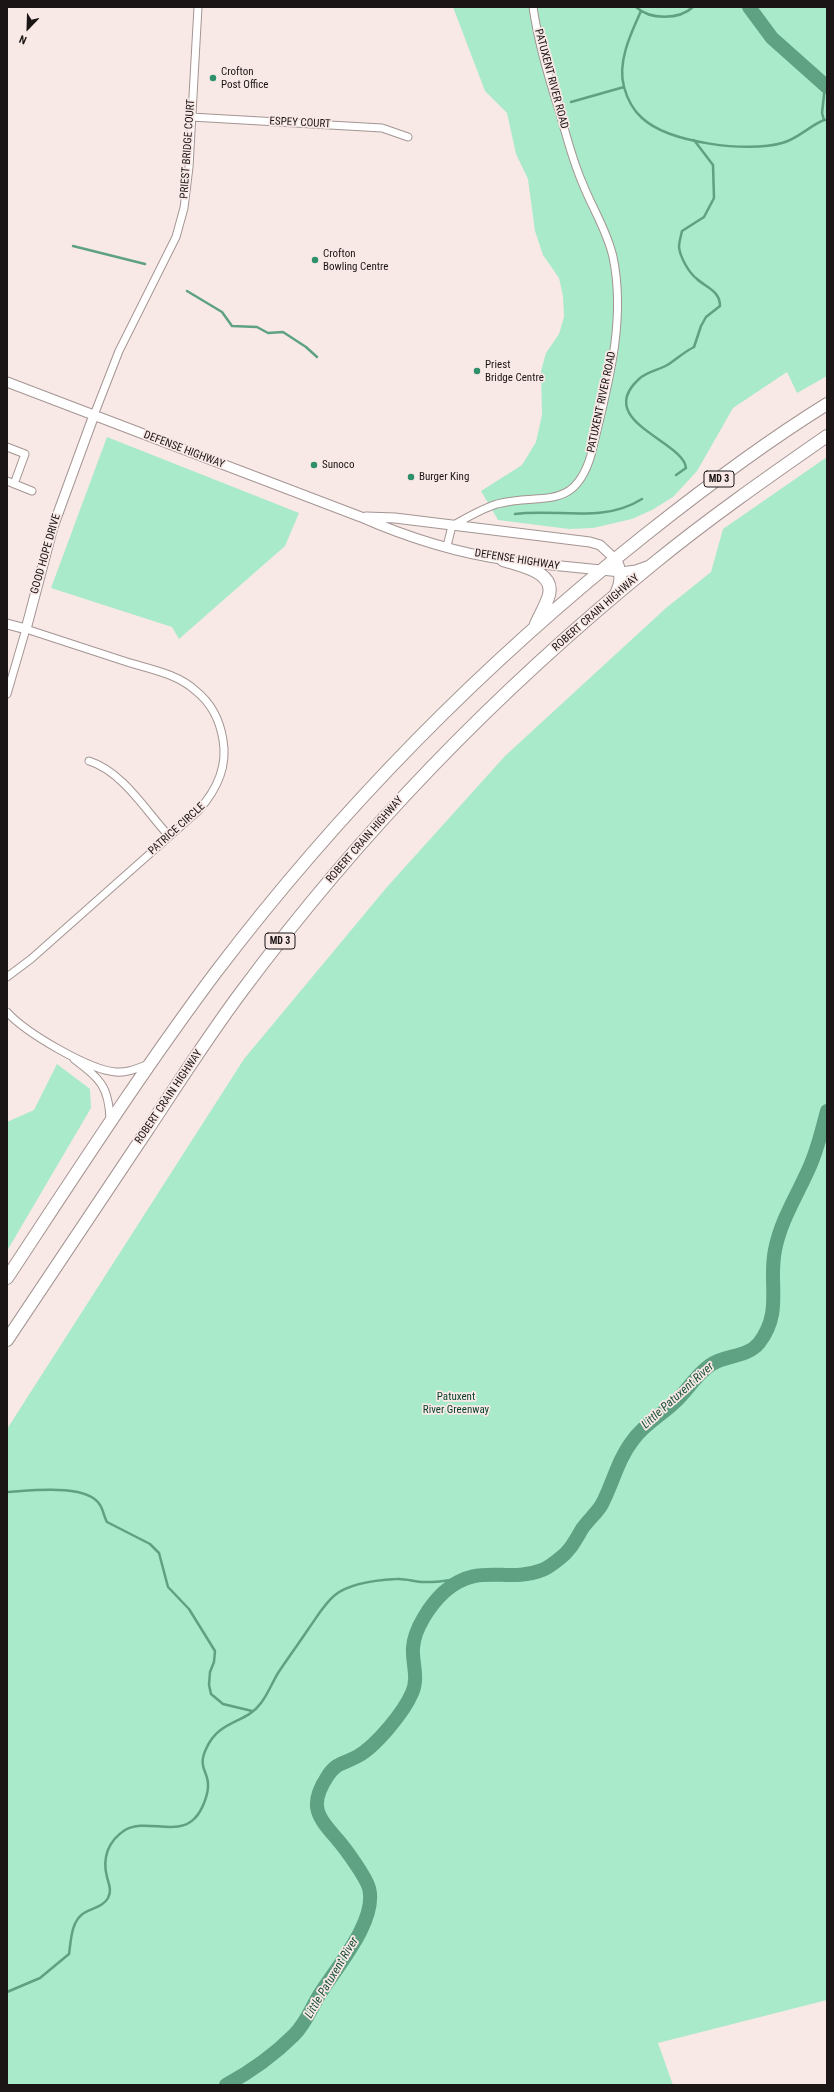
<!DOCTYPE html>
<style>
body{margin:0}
#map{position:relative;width:834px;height:2092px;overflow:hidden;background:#f9e9e6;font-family:"Roboto Condensed",sans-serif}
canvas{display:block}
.frame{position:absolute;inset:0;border:8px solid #1b1515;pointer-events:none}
.north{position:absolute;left:8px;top:8px;width:40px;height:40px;-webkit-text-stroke:3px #f9e9e6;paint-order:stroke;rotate:203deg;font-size:11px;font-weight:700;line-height:16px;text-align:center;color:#1b1515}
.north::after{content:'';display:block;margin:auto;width:14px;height:18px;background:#1b1515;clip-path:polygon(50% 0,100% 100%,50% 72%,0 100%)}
</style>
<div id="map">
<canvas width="834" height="2092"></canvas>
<div class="frame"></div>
<div class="north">N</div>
</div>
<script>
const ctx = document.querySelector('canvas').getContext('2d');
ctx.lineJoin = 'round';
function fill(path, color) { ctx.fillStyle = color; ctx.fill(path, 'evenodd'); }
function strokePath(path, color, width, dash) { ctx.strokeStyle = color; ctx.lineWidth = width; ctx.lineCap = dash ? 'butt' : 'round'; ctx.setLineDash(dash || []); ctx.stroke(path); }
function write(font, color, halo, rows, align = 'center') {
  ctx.font = font + ' "Roboto Condensed",sans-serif'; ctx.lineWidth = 3.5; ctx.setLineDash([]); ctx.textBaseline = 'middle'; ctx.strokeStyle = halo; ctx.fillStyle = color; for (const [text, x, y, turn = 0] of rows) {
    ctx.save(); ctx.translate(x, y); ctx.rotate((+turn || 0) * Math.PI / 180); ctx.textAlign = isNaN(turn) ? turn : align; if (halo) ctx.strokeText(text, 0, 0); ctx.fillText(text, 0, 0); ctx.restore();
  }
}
fill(new Path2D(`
 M453,7H827V376L797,393L787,372L733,408L697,471L673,497L652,510L632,519L593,528L569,529L498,520L481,491L522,465L536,442L542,415L541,371L546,353L559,334L564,317L563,296L559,278L543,255L535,231L528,179L516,154L507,113L485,91Z
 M107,437L299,513L285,546L179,639L172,627L51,588Z
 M827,457V2000L658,2043L673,2085H7V1429L244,1059L387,887L505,756L666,608L711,572L723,529Z
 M57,1064L90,1089L91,1108L7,1251V1122L34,1110Z`), '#a8eaca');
strokePath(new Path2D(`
 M636,7C650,20 679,20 693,7
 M641,11C631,33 617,62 624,87C627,98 633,110 642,118C669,143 748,153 782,143C798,139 809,126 824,120H827
 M571,102L624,87
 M824,120L822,113L825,86
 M73,246L145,264
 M187,291L222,312L232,326L257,327L268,333L283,332L306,347L317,357
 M676,475L686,468C684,441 593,421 639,379C647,371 660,370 669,364C678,358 684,352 694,347L701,326L706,317L720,306C720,291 707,288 697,279C689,273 680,257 679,247C679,242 681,236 682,231L704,217L714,198L713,165L694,140
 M515,514C557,508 602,524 642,499
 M7,1492C29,1491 87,1483 100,1505C103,1509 104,1517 107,1522L150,1544L159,1553L168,1587L189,1609L215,1651L214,1662L210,1672L209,1685L211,1694L223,1704L252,1711
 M7,1992L40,1978L69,1954C71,1941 71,1921 84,1913C92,1908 103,1907 108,1898C112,1890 109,1885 107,1877C102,1858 108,1841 125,1830C146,1818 178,1837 195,1818C202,1811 208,1795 208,1786C209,1772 197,1768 206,1749C219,1719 246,1724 261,1703C268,1694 272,1683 278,1673C288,1658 299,1643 309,1628C317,1617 324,1604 335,1595C350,1583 377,1580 396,1579C405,1578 415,1582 424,1582C437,1583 452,1579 465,1578`), '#5ea183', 2.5);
strokePath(new Path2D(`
 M749,7L772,38L827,87
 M226,2085C250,2072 274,2055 294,2035C305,2024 310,2011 318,1997C333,1971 378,1922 369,1888C366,1877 345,1848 337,1839C318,1817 308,1806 327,1777C336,1762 344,1764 358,1756C376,1746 404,1712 412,1693C419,1678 412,1663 413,1648C414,1629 430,1605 444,1592C478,1561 506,1584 542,1570C548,1568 554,1563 559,1559C570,1551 575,1541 582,1529C588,1520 597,1513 602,1504C613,1483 618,1459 633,1440C644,1424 662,1415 676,1401C687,1391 699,1371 712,1364C726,1355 748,1357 759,1343C783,1312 768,1284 775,1250C781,1219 798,1194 810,1166C818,1148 822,1130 827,1111`), '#5ea183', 14);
const street = new Path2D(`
 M191,117L382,128L408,137
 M94,415L119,351L176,237L184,208L189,167L198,7
 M7,447L25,454L14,484
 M7,481L32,491
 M447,546L452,526C466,518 481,509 497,504C541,492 574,513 591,455C606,392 627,323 613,257C607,230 592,208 582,182C572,159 566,134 559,110C548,76 538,42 533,7
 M7,694L26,629C59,640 93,651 127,662C150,669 178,674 196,691C211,703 220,721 223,740C228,768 216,791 198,811L31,959L7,977
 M89,761C122,771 146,811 169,836
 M7,1012C26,1033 89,1070 116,1072C128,1073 138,1068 149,1064
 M74,1059C100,1079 109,1086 110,1120`);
const secondary = new Path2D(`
 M7,382L361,517C406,537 460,554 508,560
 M366,517L395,518L590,542L600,545L615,559
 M521,562L621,572L636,570L647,566
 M7,624L26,629L53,527L94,415`);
const highway = new Path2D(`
 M615,559C621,573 623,580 616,594
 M503,560C521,566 558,572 548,598C545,607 540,615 536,624
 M7,1278C75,1175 142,1071 216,972C340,809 485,662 645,535C703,489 764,443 827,404
 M7,1340C54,1269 101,1199 148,1129C179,1082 209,1035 242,991C360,832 499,689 653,564C708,519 768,477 827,436`);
strokePath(street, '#a49593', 9);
strokePath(secondary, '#a49593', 11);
strokePath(highway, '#a49593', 14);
strokePath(street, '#fff', 7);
strokePath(secondary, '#fff', 9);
strokePath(highway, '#fff', 12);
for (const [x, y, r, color] of [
 [213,78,4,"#2e906a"],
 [315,260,4,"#2e906a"],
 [477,371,4,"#2e906a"],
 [314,465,4,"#2e906a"],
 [411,477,4,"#2e906a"]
]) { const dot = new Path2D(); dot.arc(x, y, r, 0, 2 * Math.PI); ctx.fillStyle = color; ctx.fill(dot); strokePath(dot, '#f9e9e6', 1.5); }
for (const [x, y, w] of [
 [719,479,30],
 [280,941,30]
]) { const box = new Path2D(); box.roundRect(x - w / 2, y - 8, w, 16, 3); ctx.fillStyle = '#f9e9e6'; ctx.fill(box); strokePath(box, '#1b1515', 1); }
write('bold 10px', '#1b1515', null, [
 ["MD 3",719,479],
 ["MD 3",280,941]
]);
write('11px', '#1b1515', '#f9e9e6', [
 ["Crofton",221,72],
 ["Post Office",221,85],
 ["Crofton",323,254],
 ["Bowling Centre",323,267],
 ["Priest",485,365],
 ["Bridge Centre",485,378],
 ["Sunoco",322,465],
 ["Burger King",419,477]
], 'left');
write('11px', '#1b1515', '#f9e9e6', [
 ["PATUXENT RIVER ROAD",551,79,75],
 ["ESPEY COURT",300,123,3],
 ["PRIEST BRIDGE COURT",188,149,-86],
 ["PATUXENT RIVER ROAD",602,402,-78],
 ["DEFENSE HIGHWAY",184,450,21],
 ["GOOD HOPE DRIVE",46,554,-74],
 ["DEFENSE HIGHWAY",517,560,9],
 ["ROBERT CRAIN HIGHWAY",596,613,-41],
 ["PATRICE CIRCLE",177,829,-42],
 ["ROBERT CRAIN HIGHWAY",365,840,-49],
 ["ROBERT CRAIN HIGHWAY",169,1097,-56]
]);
write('11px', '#033f2b', '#f9e9e6', [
 ["Patuxent",456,1397],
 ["River Greenway",456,1410]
]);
write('italic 12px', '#194f3a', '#f9e9e6', [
 ["Little Patuxent River",678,1396,-42],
 ["Little Patuxent River",332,1978,-59]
]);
</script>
